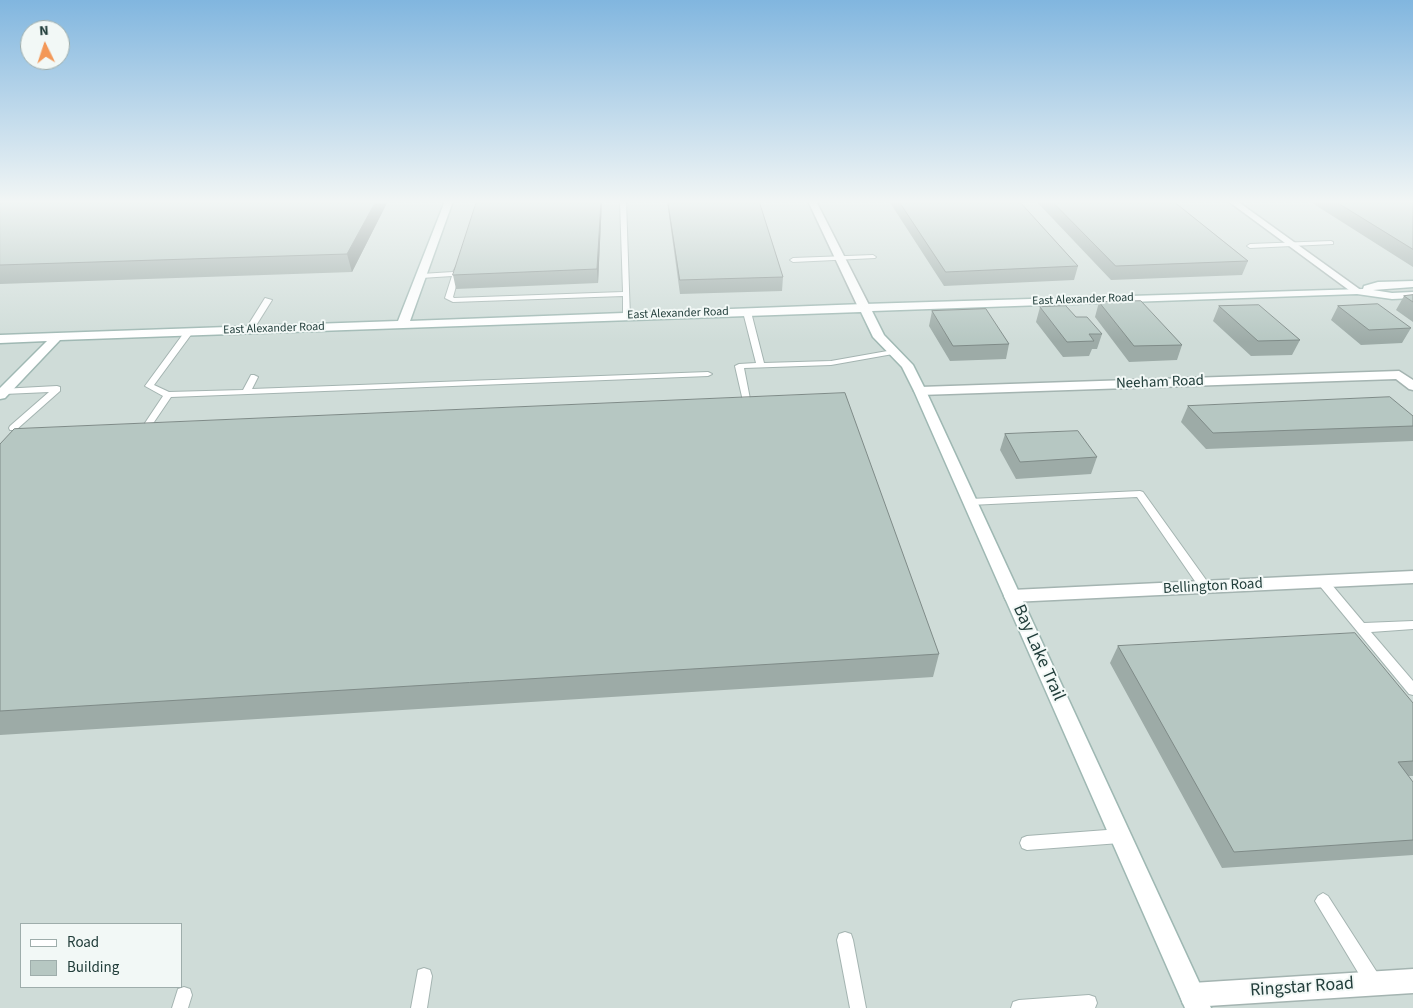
<!DOCTYPE html>
<style>
body{margin:0}
#map{position:relative;width:1413px;height:1008px;overflow:hidden;background:#e1ece9;font-family:"Source Sans 3",sans-serif}
canvas{display:block}
.legend{position:absolute;left:20px;top:923px;width:162px;height:65px;box-sizing:border-box;background:#f2f8f6;border:1px solid #9eadab;margin:0;padding:6px 9px;list-style:none;font-size:15px;color:#213d3a}
.legend li{display:flex;align-items:center;gap:10px;height:25px}
.legend b{width:25px;border:1px solid #9eadab}
.north{position:absolute;left:20px;top:20px;width:50px;height:50px;box-sizing:border-box;background:#f2f8f6;border:1px solid #9eadab;border-radius:50%;rotate:356deg;font-size:14px;font-weight:700;line-height:20px;text-align:center;color:#213d3a}
.north::after{content:'';display:block;margin:auto;width:18px;height:22px;background:#f39858;clip-path:polygon(50% 0,100% 100%,50% 72%,0 100%)}
</style>
<div id="map">
<canvas width="1413" height="1008"></canvas>
<ul class="legend">
<li><b style="height:6px;background:#fff"></b>Road</li>
<li><b style="height:14px;background:#b6c7c2"></b>Building</li>
</ul>
<div class="north">N</div>
</div>
<script>
const ctx = document.querySelector('canvas').getContext('2d');
ctx.lineJoin = 'round';
function fill(path, color) { ctx.fillStyle = color; ctx.fill(path, 'evenodd'); }
function strokePath(path, color, width, dash) { ctx.strokeStyle = color; ctx.lineWidth = width; ctx.lineCap = dash ? 'butt' : 'round'; ctx.setLineDash(dash || []); ctx.stroke(path); }
function write(font, color, halo, rows, align = 'center') {
  ctx.font = font + ' "Source Sans 3",sans-serif'; ctx.lineWidth = 4; ctx.setLineDash([]); ctx.textBaseline = 'middle'; ctx.strokeStyle = halo; ctx.fillStyle = color; for (const [text, x, y, turn = 0] of rows) {
    ctx.save(); ctx.translate(x, y); ctx.rotate((+turn || 0) * Math.PI / 180); ctx.textAlign = isNaN(turn) ? turn : align; if (halo) ctx.strokeText(text, 0, 0); ctx.fillText(text, 0, 0); ctx.restore();
  }
}
fill(new Path2D(`
 M7,201H1413V1008H0V202ZM21,924H181V987H21Z`), '#cfdcd8');
const lane = new Path2D(`
 M620,201H626L630,318H627L623,316V296L453,302L445,298L452,276L421,278L418,276L421,274L453,272L456,267H460L461,268L453,297L454,298L623,292Z
 M1331,241L1333,242V244L1250,248L1247,246L1250,244Z
 M873,255L876,257L875,258L793,262L790,260L793,258Z
 M265,298L272,300L252,332H246L245,330Z
 M744,310H747L751,312L764,363L831,361L893,350L897,352L893,354L831,365L744,368L750,399L749,401H743L735,366L739,364L756,363L743,312Z
 M186,330H192L193,332L154,385L169,392L243,390L251,375H254L258,377L252,389L708,372L712,374L708,376L171,397L152,425H146L145,423L163,396L145,386Z
 M57,386L60,387V391L16,430H10L9,428L10,426L49,392L4,394L0,391L1,389Z
 M1140,491L1143,492L1209,584L1211,587L1209,590H1201L1137,497L970,505L965,502L970,499Z
 M1323,578L1327,579L1364,623L1413,621V629L1371,632L1413,681V695L1409,694L1319,585L1317,582L1319,579Z
 M1120,829L1125,831L1127,836L1125,841L1120,843L1027,850L1022,848L1020,843L1022,838L1027,836Z
 M1323,893L1328,896L1380,977L1382,983L1380,989L1374,991L1368,989L1318,906L1315,901L1318,896Z
 M845,932L851,934L853,940L866,1008H850L837,940L839,934Z
 M424,968L430,970L432,976L427,1008H411L418,970Z
 M184,987L190,989L192,995L188,1008H172L178,989Z
 M1089,995L1095,997L1097,1003L1095,1008H1011L1013,1002L1019,1000Z`);
const street = new Path2D(`
 M808,201H816L870,307L868,309L864,310L858,307Z
 M1228,201H1237L1362,291L1361,293H1353Z
 M1399,371L1413,380V390L1409,389L1396,379L920,395L914,391L920,387Z
 M1413,571V583L1012,602L1006,600L1004,596L1006,592L1012,590Z
 M1413,969V993L1192,1007L1183,1004L1180,995L1183,986L1192,983Z`);
const secondary = new Path2D(`
 M445,201H453L410,321L864,304L1363,289L1364,286L1378,282L1413,281V287L1373,290L1392,293L1413,292V298L1392,299L1357,294L872,311L884,335L913,365L926,391L1211,1008H1185L914,391L902,367L873,337L861,312L60,340L5,398L0,399V388L47,341L0,343V335L398,321Z`);
strokePath(lane, '#a4b4b1', 2);
strokePath(street, '#a4b4b1', 3);
strokePath(secondary, '#9fb8b3', 3);
fill(lane, '#fff');
fill(street, '#fff');
fill(secondary, '#fff');
fill(new Path2D(`
 M0,201L387,203L352,272L0,284Z
 M602,201L598,283L456,289L453,275Z
 M667,201H759L783,277L782,291L680,294Z
 M889,201H1019L1078,266L1074,280L944,286Z
 M1036,201H1173L1248,261L1242,275L1111,280Z
 M1309,201H1413V267Z
 M1413,295V322L1396,310L1404,296Z
 M1099,302L1182,345L1177,360L1129,362L1095,317Z
 M1219,306L1300,340L1292,355L1251,356L1213,321Z
 M1338,306L1411,328L1402,343L1361,345L1331,320Z
 M1040,307L1076,317L1102,334L1097,349H1092L1089,356L1063,357L1036,322Z
 M932,311L1009,344L1006,359L950,361L929,326Z
 M1188,406L1413,416V441L1206,449L1181,422Z
 M1005,434L1097,457L1091,474L1016,479L1000,450Z
 M0,444L939,654L933,677L0,735Z
 M1118,646L1413,703V776H1408L1413,782V855L1222,868L1110,663Z`), '#9daba7');
fill(new Path2D(`
 M376,201H386L387,203L352,272L347,254Z
 M601,201H602L598,283L597,269Z`), '#7f8b88');
const building = new Path2D(`
 M0,201H376L347,254L0,265Z
 M477,201H601L597,269L453,275Z
 M668,201H759L783,277L680,280Z
 M899,201H1019L1078,266L946,272Z
 M1052,201H1173L1248,261L1116,266Z
 M1335,201H1413V249Z
 M1413,295V302L1404,296Z
 M1141,301L1182,345L1134,346L1099,302Z
 M1378,304L1411,328L1369,330L1338,306Z
 M1259,305L1300,340L1258,341L1219,306Z
 M1066,306L1076,317H1087L1102,334H1089L1094,341L1067,342L1040,307Z
 M986,309L1009,344L953,346L932,311Z
 M845,393L939,654L0,711V444L14,429Z
 M1390,397L1413,416V426L1213,433L1188,406Z
 M1078,431L1097,457L1020,462L1005,434Z
 M1355,633L1413,703V761L1398,762L1413,782V840L1234,852L1118,646Z`);
fill(building, '#b6c7c2');
strokePath(building, '#7f8b88', 1);
const sky = ctx.createLinearGradient(0, 0, 0, 342);
sky.addColorStop(0, '#81b6df');
sky.addColorStop(0.59, '#f2f6f5');
sky.addColorStop(1, '#f2f6f500');
ctx.fillStyle = sky;
ctx.fillRect(0, 0, 1413, 342);
write('12px', '#213d3a', '#f2f8f6', [
 ["East Alexander Road",1083,300,-2],
 ["East Alexander Road",678,314,-2],
 ["East Alexander Road",274,329,-2]
]);
write('15px', '#213d3a', '#f2f8f6', [
 ["Neeham Road",1160,383,-2],
 ["Bellington Road",1213,587,-3]
]);
write('18px', '#213d3a', '#f2f8f6', [
 ["Bay Lake Trail",1038,653,66],
 ["Ringstar Road",1302,988,-4]
]);
</script>
